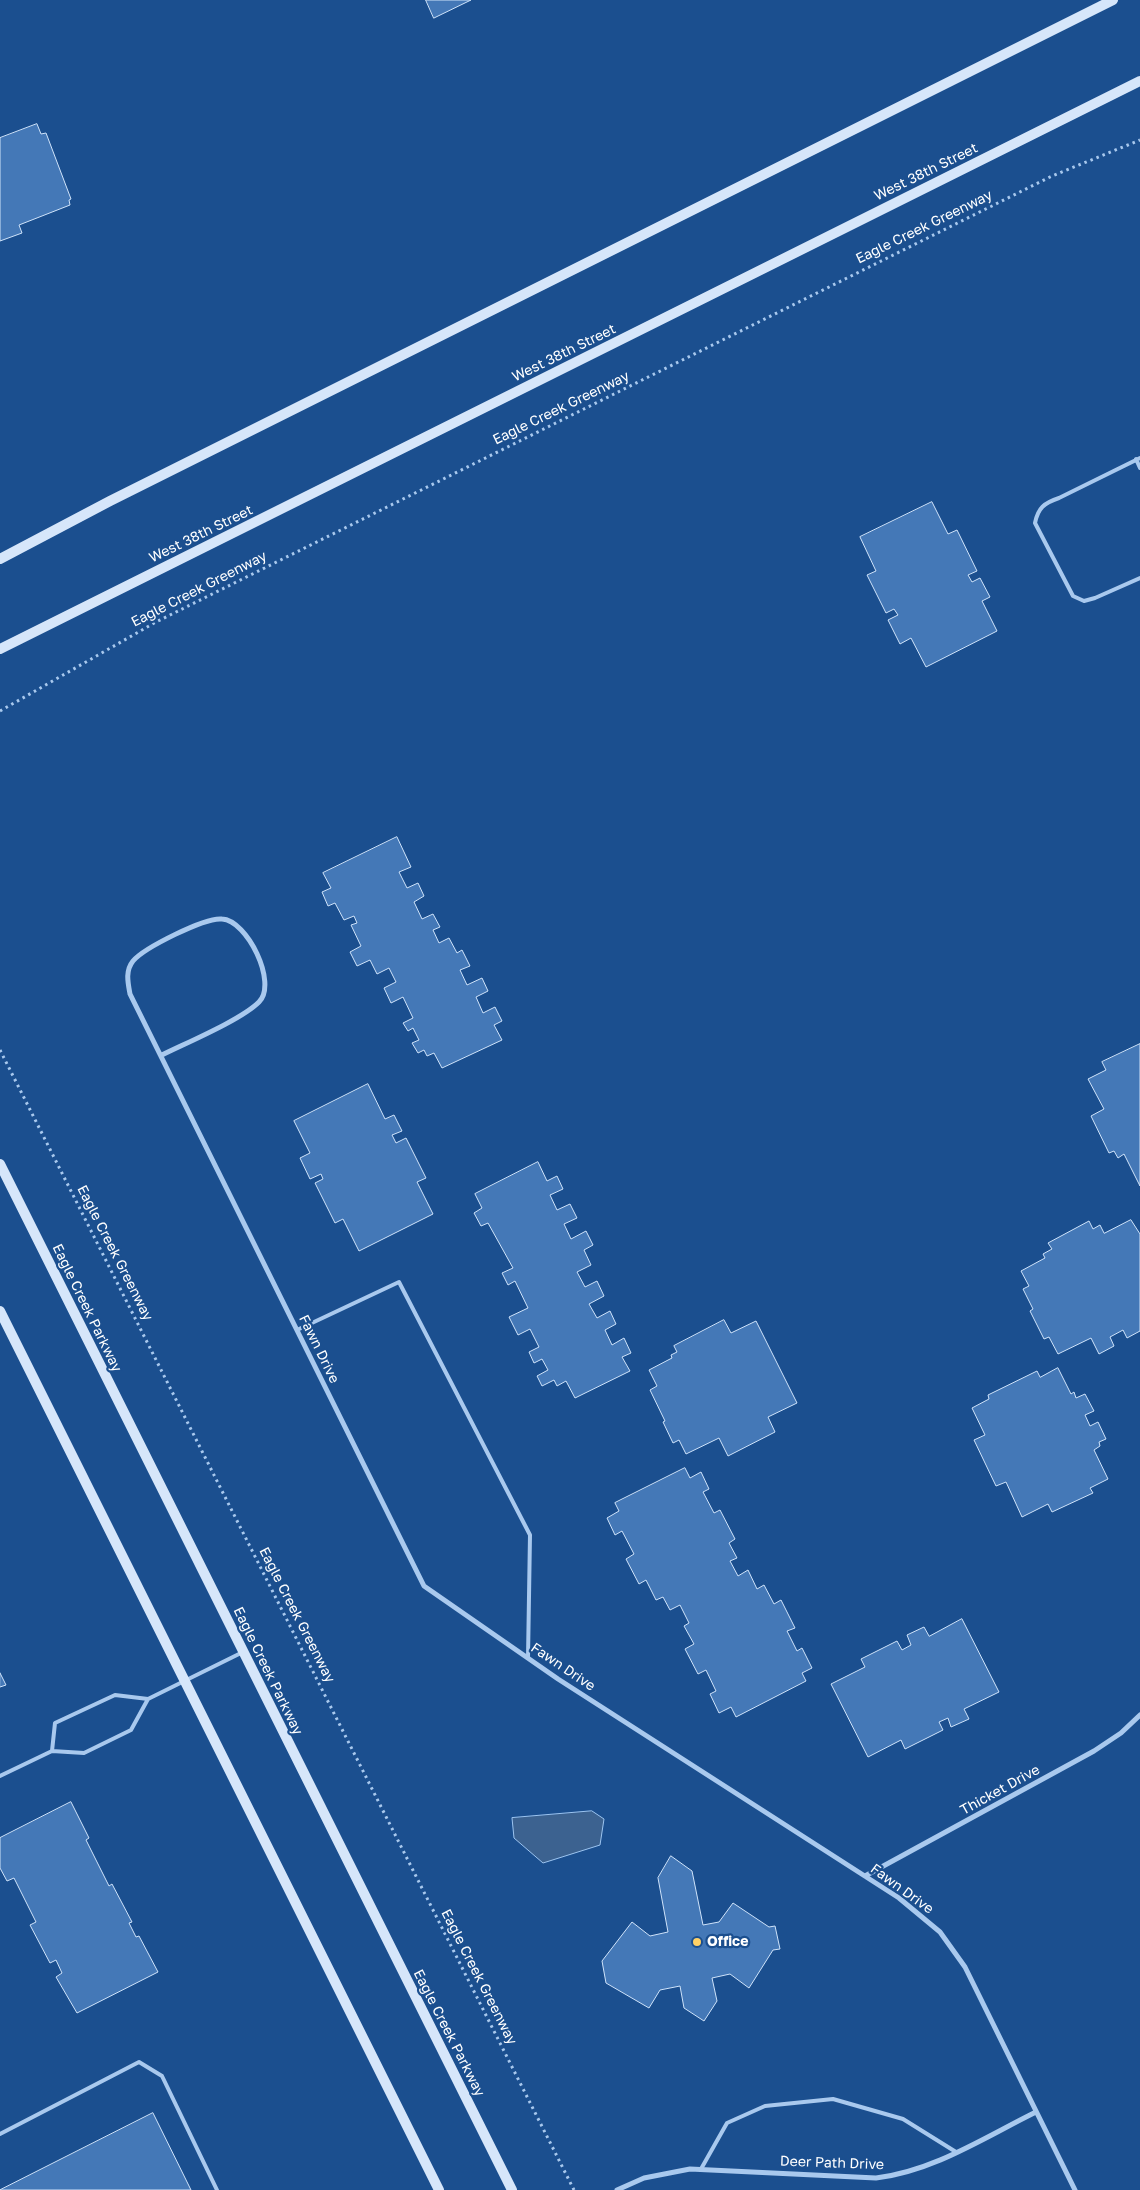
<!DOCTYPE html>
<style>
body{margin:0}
canvas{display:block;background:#1b4f8f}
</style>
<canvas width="1140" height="2190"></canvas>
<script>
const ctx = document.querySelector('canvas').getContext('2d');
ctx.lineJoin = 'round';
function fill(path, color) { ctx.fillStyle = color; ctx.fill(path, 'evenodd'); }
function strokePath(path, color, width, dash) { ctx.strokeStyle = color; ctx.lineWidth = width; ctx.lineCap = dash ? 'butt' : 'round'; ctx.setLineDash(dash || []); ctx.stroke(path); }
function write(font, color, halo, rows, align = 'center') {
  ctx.font = font + ' "Golos Text",sans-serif'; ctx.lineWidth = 4.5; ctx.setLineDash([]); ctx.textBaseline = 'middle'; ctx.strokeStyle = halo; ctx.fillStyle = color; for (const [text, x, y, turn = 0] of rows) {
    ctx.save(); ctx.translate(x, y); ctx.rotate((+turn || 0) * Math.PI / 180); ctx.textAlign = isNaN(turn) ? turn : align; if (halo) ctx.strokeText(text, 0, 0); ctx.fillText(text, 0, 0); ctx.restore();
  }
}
const water = new Path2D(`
 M592,1811L604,1819L600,1845L543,1863L514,1838L512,1818Z`);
fill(water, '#3c6290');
strokePath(water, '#9cc4f0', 1);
const building = new Path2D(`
 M426,0H471L434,18Z
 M37,124L41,134L46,133L71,199L69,200L70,205L19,225L22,233L0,241V138Z
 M932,502L948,534L957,530L977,571L968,575L972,582L980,578L990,597L982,601L997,631L926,667L911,638L900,644L888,620L898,615L894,609L886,613L867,575L876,571L860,537Z
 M397,837L411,867L399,872L407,888L418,883L424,896L414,902L422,919L433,914L440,927L433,930L439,943L449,938L457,953L462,950L470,966L460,970L467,985L482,978L488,991L476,997L483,1013L495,1007L502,1021L494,1025L502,1040L442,1068L434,1053L427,1056L424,1050L418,1053L412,1043L419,1040L413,1028L408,1031L403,1023L413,1018L403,997L391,1003L384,988L396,982L389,968L377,974L370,960L357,966L350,952L361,946L351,925L357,923L354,916L344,920L335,903L328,906L322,892L331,888L323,873Z
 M1140,1044V1186L1124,1154L1118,1158L1114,1151L1109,1153L1091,1116L1104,1109L1088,1079L1106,1070L1102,1062Z
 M368,1084L385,1119L394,1115L402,1131L392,1135L396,1143L406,1138L426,1178L417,1182L433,1214L359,1251L343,1219L335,1223L315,1183L323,1179L321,1174L310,1179L300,1158L310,1153L294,1121Z
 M538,1162L547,1181L557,1176L563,1189L550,1195L557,1210L570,1204L577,1218L564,1224L571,1239L586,1231L593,1245L584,1250L591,1265L577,1272L585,1287L597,1281L604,1296L589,1304L597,1318L610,1311L616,1324L605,1330L612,1345L624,1338L631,1353L622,1357L630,1371L575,1398L566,1381L557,1386L554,1380L542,1386L537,1376L548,1370L542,1359L534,1363L529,1352L539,1347L530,1329L518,1335L509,1317L528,1308L515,1281L508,1285L502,1273L513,1268L488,1223L481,1226L474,1213L482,1208L475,1194Z
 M1131,1220L1140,1234V1331L1127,1338L1123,1330L1110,1337L1114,1346L1099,1354L1091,1338L1058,1354L1049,1337L1044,1339L1030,1311L1033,1309L1023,1289L1029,1286L1021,1271L1045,1258L1043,1254L1052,1249L1048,1243L1089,1221L1093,1229L1100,1225L1104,1233Z
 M724,1320L731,1333L756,1321L797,1403L768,1417L775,1432L728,1456L719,1438L686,1454L679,1440L673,1443L663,1422L665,1421L650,1390L657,1386L649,1370L672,1358L671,1355L677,1352L674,1346Z
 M1058,1368L1071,1394L1074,1392L1076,1398L1085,1394L1094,1411L1085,1415L1090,1426L1098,1422L1106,1439L1099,1442L1100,1446L1094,1450L1108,1479L1090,1488L1093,1493L1052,1512L1048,1504L1022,1517L1006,1482L996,1486L974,1440L985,1435L972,1408L989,1399L988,1395L1037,1371L1040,1377Z
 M685,1468L690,1478L701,1472L709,1489L703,1492L714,1513L720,1510L735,1539L729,1543L737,1558L730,1561L738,1576L748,1570L757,1589L764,1585L774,1604L781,1600L795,1628L787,1631L797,1651L802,1648L812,1668L802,1673L806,1681L736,1717L731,1707L719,1713L710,1694L716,1691L706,1670L698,1674L685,1649L694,1644L684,1626L689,1623L680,1605L670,1610L663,1597L656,1600L646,1580L639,1584L626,1559L634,1554L622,1531L615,1535L607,1518L619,1511L615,1503Z
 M962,1619L999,1692L964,1709L969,1719L951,1727L948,1718L939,1722L943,1730L905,1749L901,1740L868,1757L831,1684L865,1667L861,1659L897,1641L902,1650L911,1645L907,1635L924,1627L929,1636Z
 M0,1673L6,1685L0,1687Z
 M71,1802L89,1838L86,1840L109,1886L112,1884L132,1922L129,1923L136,1937L139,1936L158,1972L77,2013L56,1977L62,1973L56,1960L50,1963L30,1925L36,1922L14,1878L7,1881L0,1868V1838Z
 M671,1856L692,1871L703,1925L719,1922L733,1903L769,1927L775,1926L780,1949L773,1950L749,1988L730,1974L712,1978L717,2001L704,2021L684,2008L680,1986L660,1990L649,2008L606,1983L602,1961L632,1922L650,1936L668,1932L658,1878Z
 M153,2113L191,2190H0Z`);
fill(building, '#4478b7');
strokePath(building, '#cfe3fa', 1);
strokePath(new Path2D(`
 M0,711L156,622L1052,176L1140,140
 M0,1050L574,2190`), '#a9c9ee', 3, [2.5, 4]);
strokePath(new Path2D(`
 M1140,458L1059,498C1044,503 1038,508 1035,523L1073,596L1084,601L1095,598L1140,578
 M1136,459L1140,468
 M297,1330L399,1282L530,1535L528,1658
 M148,1699L131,1730L84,1753L52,1751L55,1723L115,1695L148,1699L243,1652
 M0,1776L52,1751
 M0,2134L139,2062L162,2076L217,2190
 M701,2169L727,2123L765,2106L833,2099L903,2119L956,2152`), '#a9c9ee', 4);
strokePath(new Path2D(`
 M162,1055C186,1043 241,1020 259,1002C278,983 247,920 222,919C205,917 144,948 133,961C125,971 128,983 130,994L424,1586L558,1679L899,1898L940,1932L965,1967L1075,2190
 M865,1876L1094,1751L1121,1733L1140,1715
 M617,2190L644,2178L690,2169L876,2178C934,2171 985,2137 1036,2112`), '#a9c9ee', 5);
strokePath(new Path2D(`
 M0,559L110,501L1113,0
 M0,649L1140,81
 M0,1164L512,2190
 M0,1311L439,2190`), '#d6e6fa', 10);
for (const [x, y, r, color] of [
 [697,1942,5,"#ffd166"]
]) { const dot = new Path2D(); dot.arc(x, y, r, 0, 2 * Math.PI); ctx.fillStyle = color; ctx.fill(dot); strokePath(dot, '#1b4f8f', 2); }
write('14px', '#fff', '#1b4f8f', [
 ["West 38th Street",926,172,-26],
 ["Eagle Creek Greenway",924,227,-26],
 ["West 38th Street",564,353,-26],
 ["Eagle Creek Greenway",561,408,-26],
 ["West 38th Street",201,534,-26],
 ["Eagle Creek Greenway",199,589,-27],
 ["Eagle Creek Greenway",115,1253,63],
 ["Eagle Creek Parkway",87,1308,64],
 ["Fawn Drive",319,1349,64],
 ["Eagle Creek Greenway",297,1615,63],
 ["Fawn Drive",563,1667,34],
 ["Eagle Creek Parkway",268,1671,64],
 ["Thicket Drive",1000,1790,-29],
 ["Fawn Drive",902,1889,36],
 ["Eagle Creek Greenway",479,1977,63],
 ["Eagle Creek Parkway",449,2033,63],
 ["Deer Path Drive",832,2163,2]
]);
write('bold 14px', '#fff', '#1b4f8f', [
 ["Office",707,1942]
], 'left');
</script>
